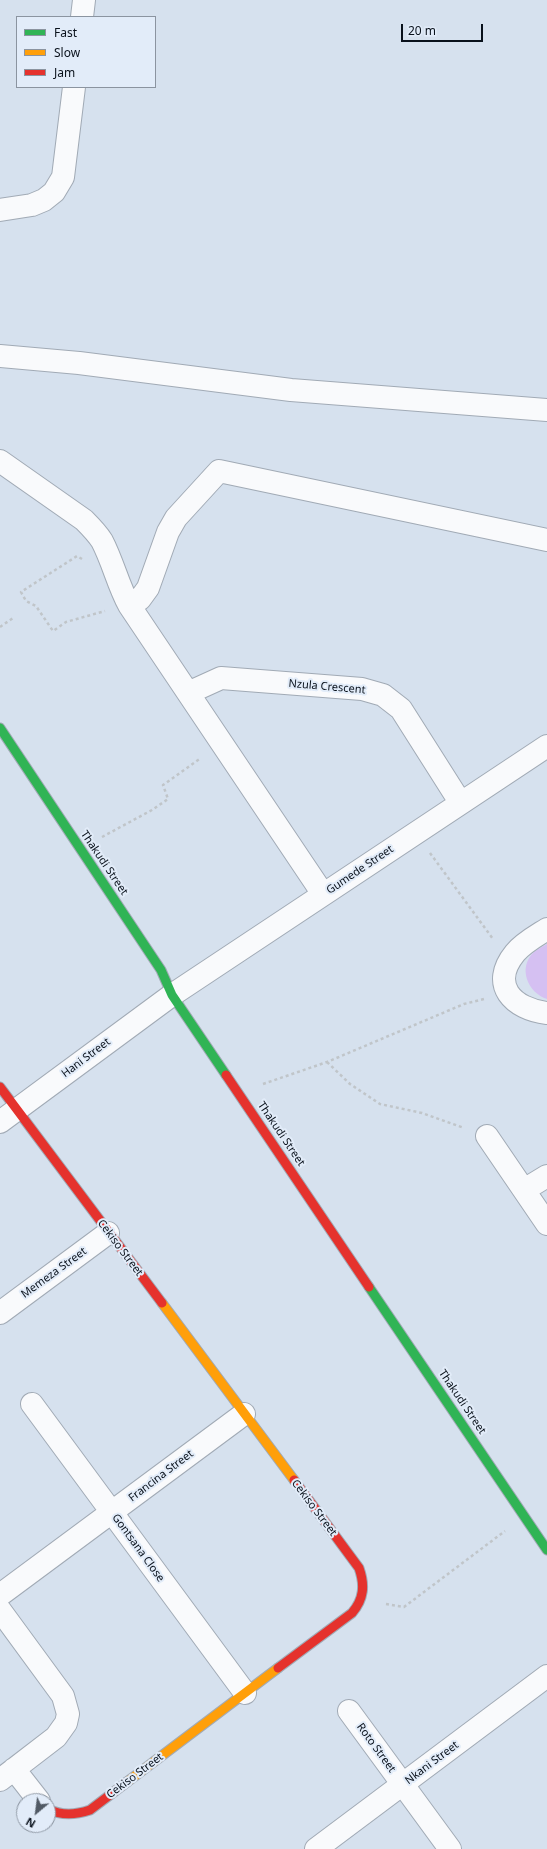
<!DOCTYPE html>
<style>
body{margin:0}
#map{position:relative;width:547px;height:1849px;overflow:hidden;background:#d6e1ee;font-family:"Noto Sans",sans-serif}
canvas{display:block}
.legend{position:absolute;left:16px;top:16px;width:140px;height:72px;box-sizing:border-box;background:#e2ecf9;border:1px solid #8b94a0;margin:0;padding:5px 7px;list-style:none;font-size:12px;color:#09111b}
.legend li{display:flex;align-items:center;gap:8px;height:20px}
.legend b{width:20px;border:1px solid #8b94a0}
.north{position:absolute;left:16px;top:1793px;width:40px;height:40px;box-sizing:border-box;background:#e2ecf9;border:1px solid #8b94a0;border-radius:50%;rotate:209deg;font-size:11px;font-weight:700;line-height:16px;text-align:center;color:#09111b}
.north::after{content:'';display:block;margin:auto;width:14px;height:18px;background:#515a65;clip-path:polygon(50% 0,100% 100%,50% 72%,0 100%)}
.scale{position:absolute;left:401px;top:24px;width:82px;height:18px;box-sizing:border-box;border:2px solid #09111b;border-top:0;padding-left:5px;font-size:12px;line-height:14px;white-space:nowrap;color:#09111b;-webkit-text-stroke:3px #e2ecf9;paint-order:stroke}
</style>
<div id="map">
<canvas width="547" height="1849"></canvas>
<ul class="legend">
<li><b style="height:5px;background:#30b455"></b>Fast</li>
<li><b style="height:5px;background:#ff9f0a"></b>Slow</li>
<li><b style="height:5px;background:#e5322d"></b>Jam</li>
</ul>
<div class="north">N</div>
<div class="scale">20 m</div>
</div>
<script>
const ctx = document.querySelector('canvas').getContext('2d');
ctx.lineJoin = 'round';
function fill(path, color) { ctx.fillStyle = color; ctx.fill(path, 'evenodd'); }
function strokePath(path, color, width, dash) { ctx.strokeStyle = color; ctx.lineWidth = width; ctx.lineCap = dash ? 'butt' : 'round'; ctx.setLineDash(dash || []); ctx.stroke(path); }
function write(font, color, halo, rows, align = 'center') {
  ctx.font = font + ' "Noto Sans",sans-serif'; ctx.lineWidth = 4; ctx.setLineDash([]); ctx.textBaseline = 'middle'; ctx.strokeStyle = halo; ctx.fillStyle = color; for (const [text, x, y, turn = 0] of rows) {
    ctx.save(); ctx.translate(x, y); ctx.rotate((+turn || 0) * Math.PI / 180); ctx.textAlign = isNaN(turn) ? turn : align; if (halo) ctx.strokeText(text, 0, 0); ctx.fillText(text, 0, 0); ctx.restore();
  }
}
fill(new Path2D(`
 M547,944V999C528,993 517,968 534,952C538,949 543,946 547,944Z`), '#d5c0f2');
const street = new Path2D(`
 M82,17L84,0
 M0,210L32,205L44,200L54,192L63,177L74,87
 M0,356L79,363L291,390L547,410
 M0,461L84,520C90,526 97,533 102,541C113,562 118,585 129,605L323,894
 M129,605L140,599L148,588L168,532L176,518L219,471L547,540
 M188,693L221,678L362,689L383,695L401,709L460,802
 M547,929C536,936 523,943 515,953C489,985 513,1009 547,1013
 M0,1122L172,995L547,746
 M487,1136L547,1224
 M524,1190L547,1176
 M0,1313L108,1233
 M32,1404L245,1693
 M0,1595L244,1414
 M0,1610L63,1696L68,1714L66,1723L56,1737L0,1780
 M349,1711L450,1849
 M14,1769L39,1801
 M316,1849L547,1676`);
const fast = new Path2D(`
 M0,728L161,970L172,995L226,1075
 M369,1287L547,1550`);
const slow = new Path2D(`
 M162,1303L294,1480
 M127,1782L278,1668`);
const jam = new Path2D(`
 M226,1075L369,1287
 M0,1087L162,1303
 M278,1668L352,1613C364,1599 365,1585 359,1568L294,1480
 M48,1809C62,1816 75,1815 90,1810L127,1782`);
strokePath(street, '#a1aab5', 24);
strokePath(fast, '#a1aab5', 11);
strokePath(slow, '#a1aab5', 11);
strokePath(jam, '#a1aab5', 11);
strokePath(new Path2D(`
 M82,559L77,556L21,592L26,601L36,606L53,631L66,622L105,611
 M0,627L13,618
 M102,837L152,810L168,799L163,785L201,758
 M430,853L493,939
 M327,1062L350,1084L380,1104L422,1113L464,1128
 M263,1084L327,1062L464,1004L484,999
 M386,1604L404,1607L505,1531`), '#c0c5c9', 2.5, [3, 3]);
strokePath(street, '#f9fafc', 22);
strokePath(fast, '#30b455', 9);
strokePath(slow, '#ff9f0a', 9);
strokePath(jam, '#e5322d', 9);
write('11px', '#09111b', '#e2ecf9', [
 ["Nzula Crescent",327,687,5],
 ["Thakudi Street",104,863,56],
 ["Gumede Street",360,870,-34],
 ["Hani Street",86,1058,-37],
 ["Thakudi Street",281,1134,56],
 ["Cekiso Street",120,1248,53],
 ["Memeza Street",54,1273,-36],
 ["Thakudi Street",462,1402,56],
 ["Francina Street",161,1476,-37],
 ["Cekiso Street",314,1508,53],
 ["Gontsana Close",138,1548,54],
 ["Roto Street",376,1748,54],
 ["Nkani Street",432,1763,-37],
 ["Cekiso Street",135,1776,-37]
]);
</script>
